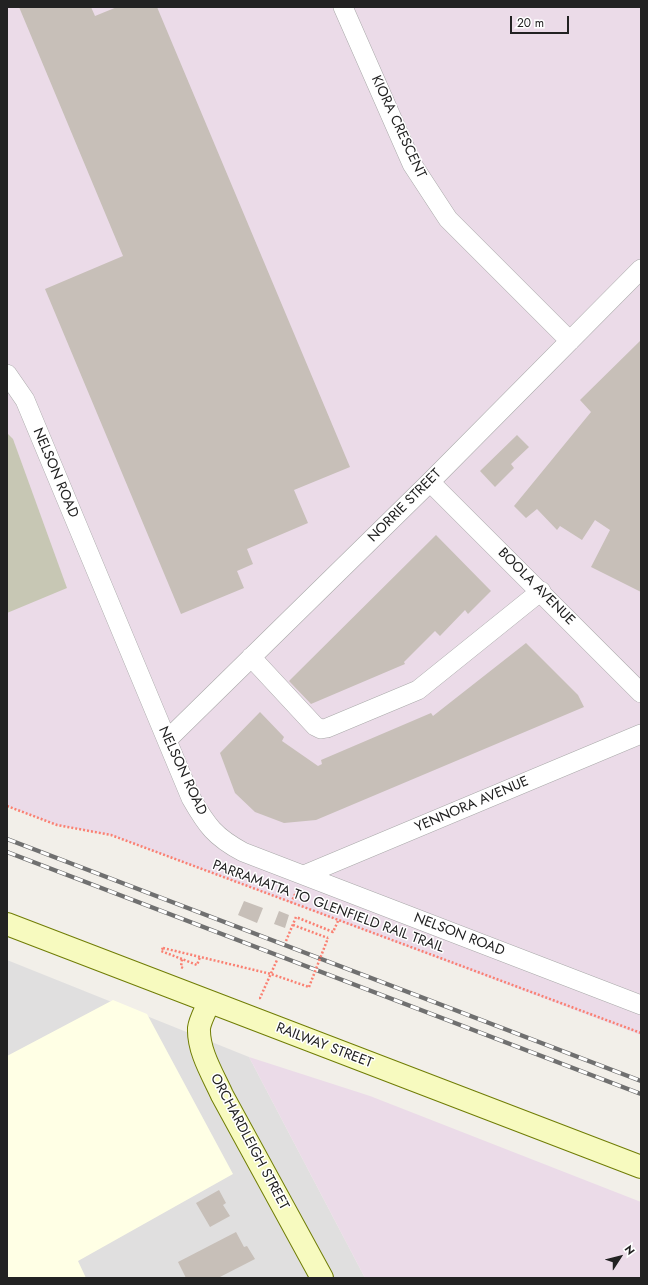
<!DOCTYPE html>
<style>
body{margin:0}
#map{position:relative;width:648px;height:1285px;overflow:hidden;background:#f2efe9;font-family:Jost,sans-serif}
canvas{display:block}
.frame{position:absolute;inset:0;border:8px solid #222;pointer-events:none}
.north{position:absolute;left:600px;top:1237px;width:40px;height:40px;-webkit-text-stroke:3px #fff;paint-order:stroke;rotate:54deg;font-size:11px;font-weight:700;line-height:16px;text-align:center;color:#222}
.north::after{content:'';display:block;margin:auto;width:14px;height:18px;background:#222;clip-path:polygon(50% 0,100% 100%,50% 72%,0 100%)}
.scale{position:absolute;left:510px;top:16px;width:59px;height:18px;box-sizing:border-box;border:2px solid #222;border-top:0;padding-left:5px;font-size:12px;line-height:14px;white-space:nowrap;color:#222;-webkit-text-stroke:3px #fff;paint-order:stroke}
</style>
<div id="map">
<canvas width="648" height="1285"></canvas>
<div class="frame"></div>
<div class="north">N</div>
<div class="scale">20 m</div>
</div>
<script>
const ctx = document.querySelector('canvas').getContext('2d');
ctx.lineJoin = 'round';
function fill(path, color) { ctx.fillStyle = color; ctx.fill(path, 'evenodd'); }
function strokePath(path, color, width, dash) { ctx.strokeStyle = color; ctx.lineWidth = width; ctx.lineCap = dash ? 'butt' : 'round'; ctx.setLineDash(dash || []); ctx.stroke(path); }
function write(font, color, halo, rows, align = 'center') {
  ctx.font = font + ' Jost,sans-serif'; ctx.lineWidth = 3; ctx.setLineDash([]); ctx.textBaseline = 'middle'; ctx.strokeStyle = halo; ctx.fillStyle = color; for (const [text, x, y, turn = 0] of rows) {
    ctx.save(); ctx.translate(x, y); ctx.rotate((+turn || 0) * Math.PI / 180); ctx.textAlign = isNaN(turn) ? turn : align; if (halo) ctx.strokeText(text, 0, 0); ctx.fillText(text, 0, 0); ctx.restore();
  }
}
fill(new Path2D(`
 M7,960L249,1057L365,1278H7Z`), '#e0dfdf');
fill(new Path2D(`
 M7,7H641V1035L111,835L57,825L7,806Z
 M249,1057L370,1096L641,1202V1278H365Z`), '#ebdbe8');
fill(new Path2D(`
 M113,1000L147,1014L233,1174L78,1261L86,1278H7V1056Z`), '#ffffe5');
fill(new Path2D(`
 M7,433L13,439L67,588L7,613Z`), '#c7c7b4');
fill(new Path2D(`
 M19,7H91L95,16L117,7H157L350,467L294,490L308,523L247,549L253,564L237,571L244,588L181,614L45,289L123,256Z
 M641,340V592L591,567L610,530L595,520L582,540L560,526L557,530L537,509L526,518L514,506L591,412L580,400Z
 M517,435L529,447L511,464L514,468L495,487L480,471Z
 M436,535L491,591L468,614L465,610L440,636L435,631L404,662L405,664L311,704L289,681Z
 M526,643L578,695L584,707L316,820L284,823L255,812L235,793L220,753L260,712L284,737L282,741L318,766L322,764L321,760L431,713L433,716Z
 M244,901L263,908L257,923L238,915Z
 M279,911L289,915L285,928L274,924Z
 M219,1190L226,1203L223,1205L230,1216L210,1227L196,1203Z
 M236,1232L244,1247L247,1246L255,1259L218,1278H186L178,1262Z`), '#c7bfb8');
const street = new Path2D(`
 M343,7L412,164L448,219L570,341
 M7,374L25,400L191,798C207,826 215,837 243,852L641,1005
 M430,482L641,693
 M251,657L315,726L321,729L327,728L418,690L541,591
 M167,740L430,482L641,269
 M304,875L641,734`);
const secondary = new Path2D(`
 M7,924L641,1167
 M209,1002C206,1010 200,1020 199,1028C198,1051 213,1075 222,1095L322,1278`);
strokePath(street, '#a9a9a9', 20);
strokePath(secondary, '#707d05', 24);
strokePath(new Path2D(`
 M7,806L57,825L111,835L641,1033
 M291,903L296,892
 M293,925L328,938
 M286,941L296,917L333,932L338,921
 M163,948L271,974L309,987
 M163,948L161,951L182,959
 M183,968L181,967L182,959L197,965L200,957
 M259,998H260L277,960`), '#fa8072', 2.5, [2, 2]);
strokePath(street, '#fff', 19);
strokePath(secondary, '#f7fabf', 22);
const rail = new Path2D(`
 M7,839L641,1081
 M7,852L641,1094`);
strokePath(rail, '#707070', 4.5);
strokePath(rail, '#fff', 3, [9]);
strokePath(new Path2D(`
 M309,987L328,938`), '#fa8072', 2.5, [2, 2]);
write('14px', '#222', '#fff', [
 ["KIORA CRESCENT",398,127,65],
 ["NELSON ROAD",55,473,67],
 ["NORRIE STREET",405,506,-45],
 ["BOOLA AVENUE",536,587,45],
 ["NELSON ROAD",182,771,65],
 ["YENNORA AVENUE",472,805,-23],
 ["PARRAMATTA TO GLENFIELD RAIL TRAIL",328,907,20],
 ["NELSON ROAD",459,935,21],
 ["RAILWAY STREET",324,1046,21],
 ["ORCHARDLEIGH STREET",249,1142,62]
]);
</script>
